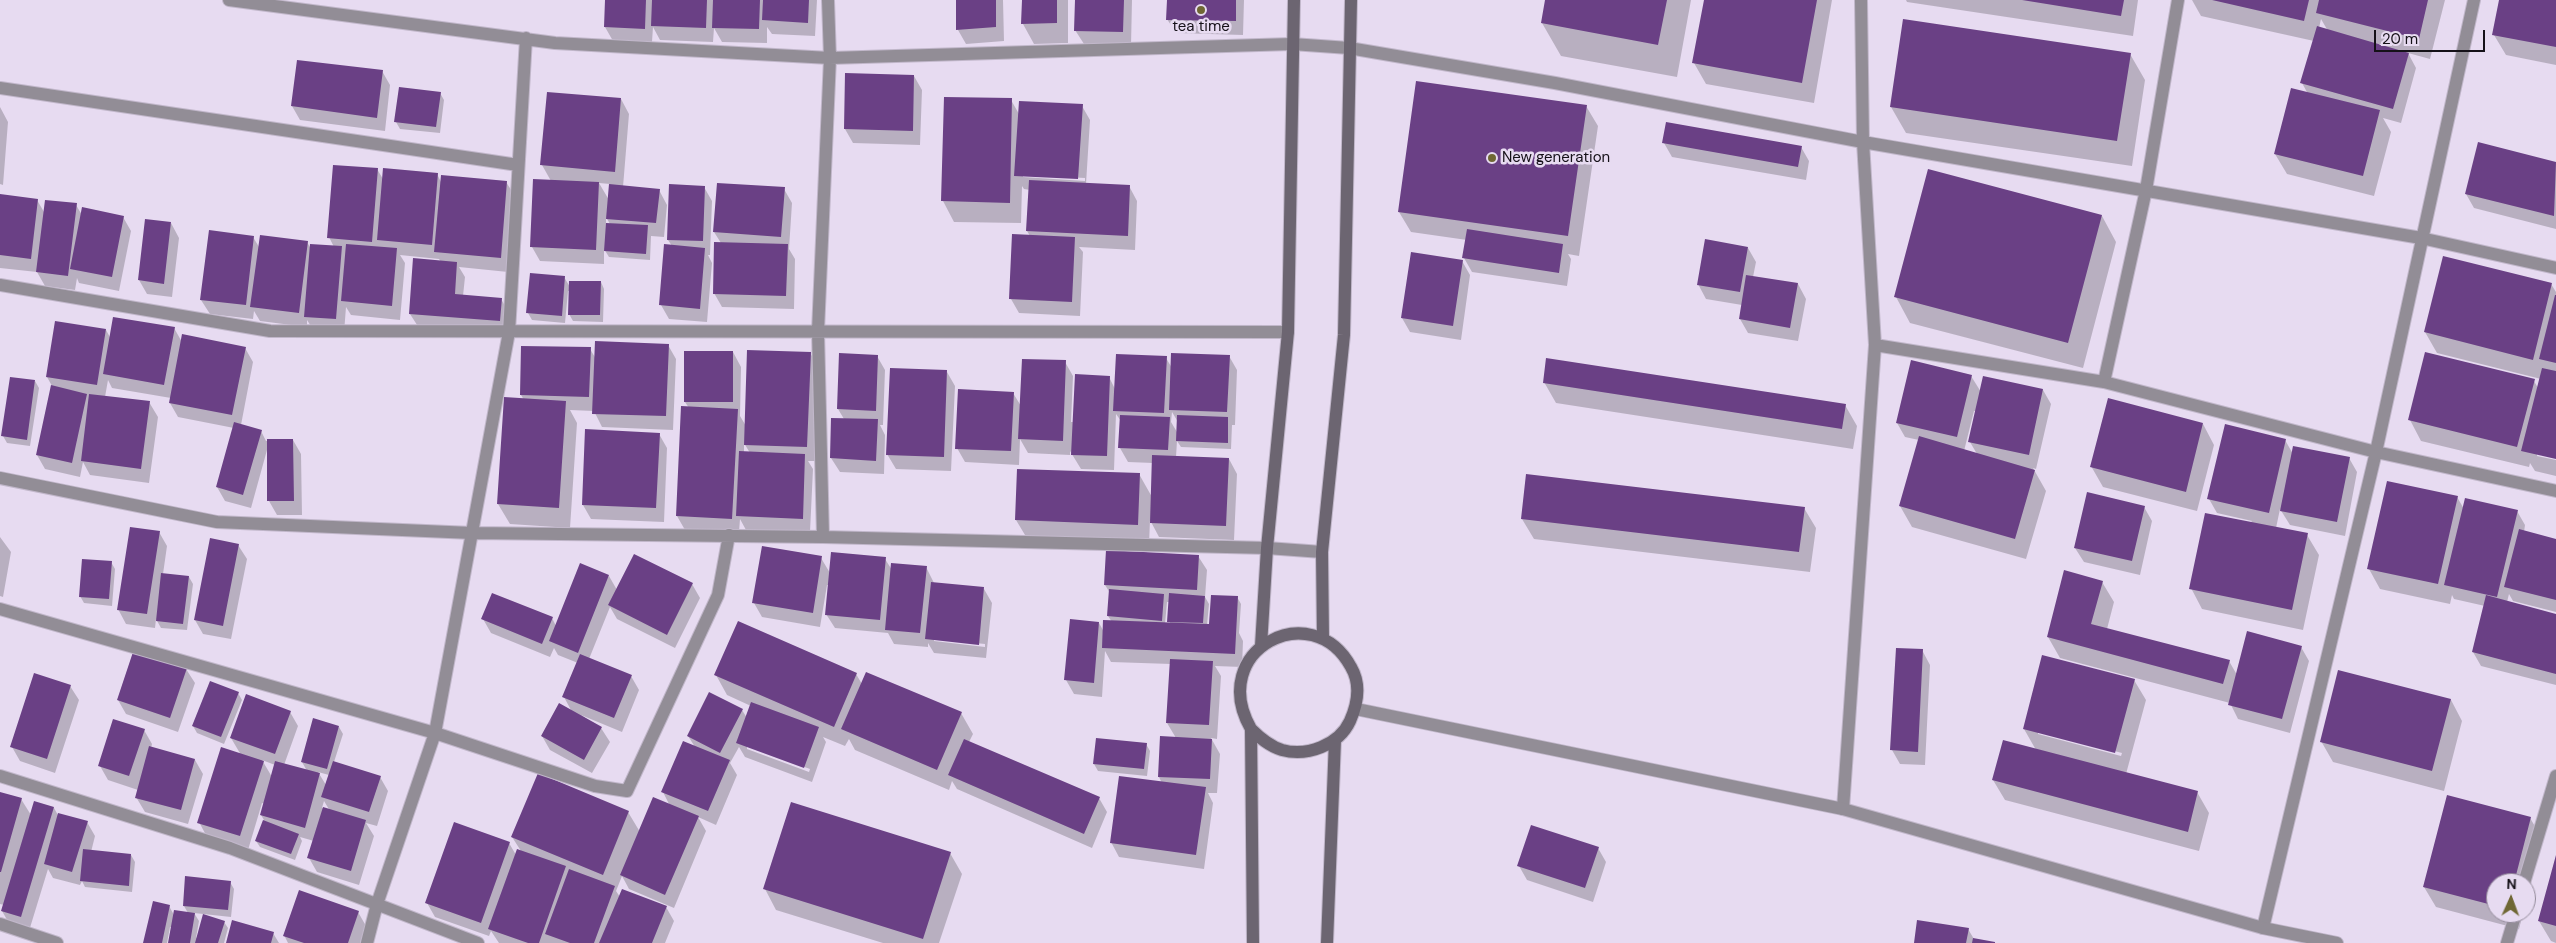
<!DOCTYPE html>
<style>
body{margin:0}
#map{position:relative;width:2556px;height:943px;overflow:hidden;background:#e7dbf1;font-family:"DM Sans",sans-serif}
canvas{display:block}
.north{position:absolute;left:2486px;top:873px;width:50px;height:50px;box-sizing:border-box;background:#e7dbf1;border:1px solid #938a9a;border-radius:50%;rotate:2deg;font-size:14px;font-weight:700;line-height:20px;text-align:center;color:#151118}
.north::after{content:'';display:block;margin:auto;width:18px;height:22px;background:#6f6734;clip-path:polygon(50% 0,100% 100%,50% 72%,0 100%)}
.scale{position:absolute;left:2374px;top:30px;width:111px;height:22px;box-sizing:border-box;border:2px solid #151118;border-top:0;padding-left:6px;font-size:15px;line-height:18px;white-space:nowrap;color:#151118;-webkit-text-stroke:4px #e7dbf1;paint-order:stroke}
</style>
<div id="map">
<canvas width="2556" height="943"></canvas>
<div class="north">N</div>
<div class="scale">20 m</div>
</div>
<script>
const ctx = document.querySelector('canvas').getContext('2d');
ctx.lineJoin = 'round';
function fill(path, color) { ctx.fillStyle = color; ctx.fill(path, 'evenodd'); }
function strokePath(path, color, width, dash) { ctx.strokeStyle = color; ctx.lineWidth = width; ctx.lineCap = dash ? 'butt' : 'round'; ctx.setLineDash(dash || []); ctx.stroke(path); }
function write(font, color, halo, rows, align = 'center') {
  ctx.font = font + ' "DM Sans",sans-serif'; ctx.lineWidth = 5; ctx.setLineDash([]); ctx.textBaseline = 'middle'; ctx.strokeStyle = halo; ctx.fillStyle = color; for (const [text, x, y, turn = 0] of rows) {
    ctx.save(); ctx.translate(x, y); ctx.rotate((+turn || 0) * Math.PI / 180); ctx.textAlign = isNaN(turn) ? turn : align; if (halo) ctx.strokeText(text, 0, 0); ctx.fillText(text, 0, 0); ctx.restore();
  }
}
fill(new Path2D(`
 M606,0H817L815,36L772,34L767,27V43L722,42L714,28L713,42L660,40L653,27L652,42L613,41L605,27Z
 M957,0H1003L1004,41L966,44L958,30Z
 M1023,0H1068V43L1034,44L1023,24Z
 M1076,0H1132L1131,46L1084,44L1075,30Z
 M1168,0H1244L1243,35L1176,33L1167,19Z
 M1546,0H1691L1677,77L1561,56L1542,23Z
 M1705,0H1832L1814,103L1706,84L1694,63Z
 M1906,0H2138L2133,36L1907,2Z
 M2192,0H2445L2430,59L2408,53L2416,68L2401,123L2383,118L2391,132L2374,196L2287,174L2275,154L2308,94L2302,83L2314,41L2201,16ZM2321,19L2328,31L2319,28Z
 M2500,0H2556V65L2506,55L2494,35Z
 M2130,54L2145,80L2132,166L1906,133L1891,107Z
 M298,61L382,71L390,85L385,131L300,120L292,106Z
 M847,75L914,76L922,90L920,145L853,143L845,129Z
 M400,88L440,93L444,100L440,133L400,129L396,122Z
 M945,98L1011,100L1019,114L1082,106L1090,120L1086,184L1129,186L1137,201L1135,250L1079,247L1083,252L1080,316L1019,313L1011,299L1030,236L1027,231L1030,190L1024,189L1022,186L1021,223L954,222L943,201ZM1023,175L1085,178V181L1023,177Z
 M621,99L629,114L623,187L659,190L667,205L664,237L651,236L650,260L609,257L604,249V264L540,261L532,247L551,181L542,165ZM599,183L610,184L609,200ZM606,217L610,224H606Z
 M1586,106L1598,126L1579,256L1568,254L1571,259L1567,286L1472,272L1464,258L1467,240L1411,232L1399,212Z
 M0,107L8,122L3,185L0,184Z
 M1664,143L1801,147L1809,161L1806,180L1672,157Z
 M2479,144L2556,163V229L2474,208L2466,194Z
 M377,169L383,179L437,174L441,182H506L515,196L508,272L459,267L465,277L463,296L501,299L509,313L508,335L419,328L410,314L441,262L439,259L400,255L405,263L400,320L351,315L346,307L344,333L314,331L307,320V327L260,321L254,311L253,319L210,314L201,300L253,237L259,247L307,242L311,249L334,247L329,237Z
 M704,187L712,201L710,255H708L712,263L707,322L669,319L661,305L672,246L668,240Z
 M784,189L792,203L789,249L795,259L794,309L722,307L714,293L721,243L714,232Z
 M0,196L37,200L44,212L76,205L82,215L123,217L131,231L119,291L79,283L77,278L75,290L45,286L37,272L0,268Z
 M2102,216L2116,242L2083,368L1910,323L1896,297Z
 M171,223L179,238L172,297L147,294L139,280Z
 M1748,248L1756,262L1753,277L1798,284L1806,299L1798,341L1748,333L1740,319L1742,305L1706,299L1698,284Z
 M1462,261L1470,275L1461,340L1410,332L1402,318Z
 M564,277L570,287L601,282L604,289L603,322L573,321L569,314L570,291H568L565,323L532,320L528,313Z
 M2551,284L2556,292V458L2537,453V456L2556,460V476L2535,471L2530,463L2529,467L2421,441L2410,420L2534,381L2538,388L2541,379L2437,353L2425,332Z
 M174,328L182,342L245,348L253,362L241,425L261,431L266,441L293,440L301,454L302,515H277L269,501L267,450L251,508L225,501L217,487L234,428L178,417L170,403L171,398L112,388L108,380L105,397L149,402L158,417L149,483L90,475L83,462L80,477L45,469L37,455L52,386L47,377L106,330L111,339Z
 M668,345L676,359L673,430L602,427L594,411L570,410L577,423L570,528L510,524L498,504L524,400L521,395L590,349L596,359Z
 M733,352L741,367L740,416L746,426L810,353L819,367L815,461H808L813,469L810,532L746,530L740,519L739,532L685,530L677,516L689,408L685,402ZM744,443L750,453L744,452Z
 M877,356L885,370L883,425H880L885,435L884,474L840,472L831,458L833,419H844L838,409Z
 M1229,356L1237,370L1235,425H1232L1231,449L1181,447L1177,441L1176,457L1229,459L1237,474L1234,540L1159,537L1150,520L1149,545L1028,540L1016,520L1139,474L1152,497L1153,463L1128,462L1120,448L1121,421L1116,414L1114,470L1081,469L1070,451V455L1028,453L1020,439L1019,465L965,462L957,448L1013,393L1021,406L1065,362L1073,376L1071,422H1074L1109,377L1115,389L1166,358L1172,368ZM1172,412L1178,422L1177,432L1171,422Z
 M947,372L955,386L951,471L896,469L887,454Z
 M1971,376L1981,392L2043,390L2051,404L2036,469L2033,468L2046,491L2026,559L1912,527L1900,506L1919,440L1905,437L1897,423ZM1974,411H1976L1970,442L1977,454L1964,451Z
 M35,381L39,388L30,446L7,443L3,436Z
 M1544,382L1845,405L1857,426L1853,449L1556,403Z
 M2203,424L2214,445L2197,511L2103,487L2091,466Z
 M659,434L667,448L664,522L591,519L583,505Z
 M2285,440L2293,454L2349,458L2357,472L2345,536L2290,525L2280,509L2276,528L2307,535L2319,555L2303,630L2202,609L2191,588L2252,521L2217,513L2209,499Z
 M2457,497L2464,509L2517,511L2525,525L2524,532L2556,540V612L2513,601L2509,594L2507,602L2556,615V685L2481,666L2473,652L2485,606L2454,599L2452,595L2450,604L2380,589L2369,569Z
 M2144,507L2152,521L2140,575L2084,562L2075,548Z
 M1804,508L1816,528L1810,572L1534,539L1522,519Z
 M159,532L167,546L163,574L189,577L193,584L187,630L161,628L156,619L155,628L126,624L118,609Z
 M0,537L11,552L3,597L0,596Z
 M238,545L247,559L231,639L203,634L195,620Z
 M1107,552L1198,556L1207,570L1205,597L1209,604L1207,625H1210L1237,597L1241,604L1239,633L1243,641L1242,667L1215,666L1221,676L1217,739L1211,738L1220,754L1217,793H1208L1213,803L1204,869L1119,857L1111,842L1162,783L1159,777L1176,738L1167,723L1171,664L1111,662L1105,651L1102,697L1074,694L1066,680L1099,623L1104,632L1112,622L1108,616L1110,593L1105,585ZM1167,602H1170V624H1165Z
 M821,558L830,573L885,559L892,570L926,567L934,583L984,589L992,603L986,658L934,653L928,643V647L894,644L888,633L835,628L826,614L829,585H827L820,627L762,617L754,603ZM934,639L985,644V647L934,641Z
 M111,562L115,569L112,606L84,603L80,596Z
 M2065,572L2102,582L2114,602L2107,629L2229,661L2237,675L2301,647L2309,661L2290,733L2238,719L2230,703L2060,658L2048,637Z
 M609,576L617,590L692,584L700,598L675,648L617,619L610,607L589,659L631,676L639,690L622,732L581,715L601,728L610,742L592,773L550,750L542,736L572,712L564,697L578,663L558,655L554,648L550,657L491,633L483,619L552,618L556,626Z
 M1922,650L1930,665L1925,765L1900,764L1892,750Z
 M186,669L195,683L178,732L126,714L118,700Z
 M856,674L862,684L961,713L973,734L969,742L1099,798L1107,812L1092,848L957,789L952,781L949,790L855,750L849,739L845,746L823,737L826,742L812,782L745,757L739,747L730,763L737,775L716,825L698,817L706,831L674,908L629,889L622,876L616,891L620,897L666,907L674,921L665,943H499L491,931L489,936L435,917L427,903L509,843L516,855L521,851L512,837L628,812L640,832L670,806L663,792L695,747L688,736L709,694L742,710L747,718L751,706L727,695L716,675ZM747,746L810,769L809,772L747,749Z
 M2134,680L2146,700L2126,774L2197,792L2209,813L2199,851L2005,800L1993,780L2036,750L2024,729ZM2038,731L2122,753L2121,756L2038,734Z
 M70,686L79,700L55,773L20,761L12,747Z
 M238,693L242,700L224,744L197,733L193,726Z
 M2451,700L2462,721L2444,791L2333,762L2321,741Z
 M290,712L298,726L284,765L307,771L302,762L339,727L343,734L334,762L380,777L388,791L377,826L366,823L374,836L359,885L317,872L309,858L314,841L300,837L302,841L295,860L260,847L256,841L264,820L261,815L265,804L262,803L248,850L207,837L199,822L241,755L231,738ZM262,760L275,765L272,777ZM318,772L329,775L326,785ZM324,801L330,811L322,808Z
 M144,730L152,744L151,748L195,760L203,774L188,824L145,812L136,797L138,790L108,780L100,766Z
 M1146,744L1150,751L1147,776L1098,771L1094,764Z
 M0,793L21,799L31,815L54,808L59,817L87,822L95,836L91,852L131,855L135,862L132,892L85,887L82,881L80,885L53,878L48,869L29,931L10,925L2,911L4,905L0,904Z
 M2530,818L2542,838L2526,900V883H2496V913H2523L2519,929L2436,907L2424,887Z
 M1598,848L1606,862L1593,902L1527,880L1519,866Z
 M950,853L962,874L939,943H883L776,910L765,889Z
 M2556,857V943L2551,941L2539,921Z
 M230,882L234,889L231,917L194,913L199,921L196,938L224,922L228,928L224,943H170L172,927H170L167,943H145L169,906L174,915L188,913L184,906Z
 M358,912L366,926L360,943H288L284,935Z
 M1968,929L1974,939L1994,943H1915Z
 M273,933L279,943H227Z`), '#0003');
fill(new Path2D(`
 M605,0H646L645,29L604,27Z
 M652,0H707L706,28L651,26Z
 M713,0H760L759,29L712,28Z
 M763,0H809L808,23L762,20Z
 M956,0H996V27L956,30Z
 M1022,0H1057V23L1021,24Z
 M1075,0H1124L1123,32L1074,31Z
 M1167,0H1236V21L1166,20Z
 M1545,0H1667L1658,45L1541,23Z
 M1704,0H1817L1802,83L1692,63Z
 M2022,0H2124L2121,16Z
 M2212,0H2309L2304,21Z
 M2319,0H2428L2419,39L2316,13Z
 M2499,0H2556V47L2492,35Z
 M1903,19L2131,53L2117,141L1890,107Z
 M2317,26L2409,53L2393,109L2300,83Z
 M297,60L383,70L377,118L291,106Z
 M845,73L914,75L913,131L844,129Z
 M1416,81L1587,105L1568,236L1398,212Z
 M399,87L441,92L436,127L394,122Z
 M2291,88L2380,110L2363,176L2274,154Z
 M547,92L621,98L615,172L540,165Z
 M944,97L1012,98L1010,203L941,201Z
 M1019,101L1083,104L1078,179L1014,176Z
 M1666,122L1802,146L1798,167L1662,143Z
 M2478,142L2556,162L2554,216L2465,194Z
 M333,165L378,168L372,242L327,238Z
 M383,168L438,173L432,245L377,240Z
 M1928,169L2102,215L2068,343L1894,297Z
 M441,175L507,181L501,258L434,252Z
 M533,179L599,182L596,250L530,247Z
 M1029,180L1130,185L1128,236L1026,231Z
 M717,183L785,187L781,237L713,232Z
 M609,184L660,189L656,223L606,219Z
 M669,184L705,186L703,241L667,240Z
 M0,194L38,199L31,259L0,255Z
 M45,200L77,203L68,276L36,272Z
 M82,207L124,216L112,277L70,269Z
 M145,219L171,222L164,284L138,280Z
 M606,223L648,225L646,254L604,251Z
 M1467,229L1563,244L1559,273L1462,258Z
 M209,230L254,236L246,305L200,300Z
 M1012,234L1075,237L1072,302L1009,299Z
 M260,235L308,241L299,313L250,307Z
 M1705,239L1748,247L1740,292L1697,285Z
 M714,242L788,244L786,296L713,294Z
 M310,244L342,246L336,319L304,317Z
 M346,244L397,248L392,306L341,301Z
 M664,244L705,248L700,309L659,305Z
 M1411,252L1463,260L1453,326L1401,318Z
 M2443,256L2552,283L2533,360L2424,332Z
 M413,258L457,262L455,294L502,298L500,321L409,314Z
 M530,273L565,276L562,316L526,313Z
 M1746,275L1798,283L1790,328L1739,319Z
 M569,281H601L600,315H568Z
 M2555,295H2556V363L2539,359Z
 M113,317L175,327L164,385L103,374Z
 M55,321L106,329L97,385L46,377Z
 M182,334L246,347L232,415L169,403Z
 M595,341L669,344L666,416L592,414Z
 M521,346L591,347L589,397L520,395Z
 M747,350L811,352L807,447L744,445Z
 M684,351H733V402H684Z
 M2425,352L2535,379L2517,447L2408,420Z
 M839,353L878,355L876,411L837,409Z
 M1171,353L1230,355L1227,412L1169,410Z
 M1116,354L1167,356L1164,413L1113,411Z
 M1546,358L1846,404L1842,429L1543,383Z
 M1022,359L1066,360L1063,441L1018,439Z
 M1911,360L1972,375L1957,437L1896,423Z
 M890,368L947,370L944,457L886,455Z
 M2542,368L2556,371V459L2521,451Z
 M1075,374L1110,376L1107,456L1071,455Z
 M1983,376L2043,389L2029,455L1968,442Z
 M10,377L35,380L27,440L1,436Z
 M51,385L87,394L72,463L36,455Z
 M958,389L1014,392L1011,451L955,449Z
 M89,394L150,401L141,469L81,461Z
 M504,397L566,401L559,508L497,504Z
 M2108,398L2203,423L2186,492L2090,467Z
 M681,406L738,409L732,519L676,516Z
 M1120,415L1170,417L1168,450L1118,448Z
 M1177,415L1228,417V443L1176,441Z
 M831,418L878,419L876,461L830,458Z
 M234,422L262,430L243,495L216,487Z
 M2225,424L2286,439L2269,513L2207,499Z
 M585,429L660,433L656,508L582,505Z
 M1919,436L2035,470L2015,539L1899,506Z
 M267,439H293L294,501H267Z
 M2293,446L2350,457L2337,522L2280,511Z
 M739,451L805,454L803,519L736,516Z
 M1152,455L1229,458L1226,526L1150,523Z
 M1017,469L1140,473L1138,525L1015,520Z
 M1526,474L1805,507L1799,552L1521,519Z
 M2387,481L2458,496L2438,584L2367,569Z
 M2087,492L2145,506L2132,561L2074,548Z
 M2465,498L2518,510L2497,597L2444,585Z
 M2205,513L2308,533L2292,610L2189,589Z
 M130,527L160,531L147,614L117,610Z
 M2519,529L2556,539V600L2504,587Z
 M210,538L239,544L223,626L194,620Z
 M762,546L822,556L813,613L752,603Z
 M1106,550L1199,555L1197,590L1104,585Z
 M831,552L886,557L880,620L825,615Z
 M634,554L693,583L667,635L608,605Z
 M82,559L112,561L109,599L79,597Z
 M580,563L609,575L578,653L549,641Z
 M891,563L927,566L920,633L885,630Z
 M2064,570L2103,581L2091,624L2230,660L2223,684L2047,637Z
 M161,573L189,576L183,624L156,621Z
 M931,582L984,587L979,645L925,639Z
 M1109,589L1164,594L1162,621L1107,616Z
 M492,593L553,617L542,644L481,619Z
 M1169,593L1205,596L1203,623L1167,622Z
 M1211,595L1238,596L1235,654L1102,648L1103,620L1209,624Z
 M2486,595L2556,614V674L2472,652Z
 M1070,619L1099,622L1094,683L1064,680Z
 M738,621L857,673L834,727L714,675Z
 M2247,631L2302,646L2282,719L2228,705Z
 M1896,648L1923,649L1918,752L1890,750Z
 M134,649L187,668L170,718L117,700Z
 M580,654L632,675L614,718L562,697Z
 M2042,655L2135,679L2115,753L2023,729Z
 M1170,659L1213,661L1209,725L1166,723Z
 M2338,670L2451,699L2432,771L2320,742Z
 M866,672L962,712L937,770L841,729Z
 M34,673L71,685L47,759L10,747Z
 M210,681L239,692L221,737L192,726Z
 M709,692L743,709L720,753L687,736Z
 M246,694L291,711L275,754L230,738Z
 M751,702L819,727L804,768L736,743Z
 M559,703L602,727L584,760L541,736Z
 M313,718L339,726L327,769L301,762Z
 M113,719L145,729L129,776L98,766Z
 M1160,736L1212,739L1210,779L1158,777Z
 M1096,738L1147,743L1144,769L1093,764Z
 M964,739L1100,797L1084,834L948,775Z
 M2003,740L2198,791L2188,832L1992,780Z
 M683,741L730,760L708,811L661,792Z
 M149,746L195,759L181,810L135,798Z
 M221,747L264,761L240,836L197,823Z
 M275,761L320,773L305,828L260,815Z
 M333,761L381,776L369,812L321,797Z
 M538,773L629,811L603,875L511,837Z
 M1119,776L1206,787L1196,855L1110,843Z
 M0,792L22,798L1,872H0Z
 M2447,795L2531,817L2514,883H2496V906L2423,887Z
 M653,797L699,816L665,895L620,875Z
 M34,801L54,807L21,917L1,911Z
 M791,802L951,852L923,939L763,889Z
 M323,807L366,820L351,871L307,858Z
 M58,813L88,821L72,872L44,864Z
 M263,820L299,834L291,854L255,841Z
 M454,822L510,842L481,923L425,903Z
 M1531,825L1599,847L1585,888L1517,866Z
 M83,849L131,854L129,886L80,881Z
 M517,849L566,866L539,943H528L488,929Z
 M2556,855V926L2538,921Z
 M569,869L615,886L594,943H570L545,934Z
 M185,876L231,881L228,910L183,906Z
 M622,889L667,906L652,943H599Z
 M299,890L359,911L348,943H304L283,936Z
 M153,901L170,905L162,943H143Z
 M174,910L195,913L190,943H168Z
 M203,914L225,921L218,943H195Z
 M232,920L274,932L271,943H226Z
 M1917,920L1969,928L1966,943H1914Z
 M1973,938L1995,942V943H1972Z`), '#6a4085');
const minor = new Path2D(`
 M229,0L555,43L830,58L1292,44L1349,48L1555,83L1863,142L2421,238L2556,268
 M0,88L518,165
 M0,285L270,331L1288,332
 M1875,345L2104,382L2376,452L2556,491
 M2104,382L2146,190L2178,0
 M0,478L217,522L472,533L823,537L1267,548L1322,552
 M823,537L818,331L830,58L828,0
 M0,609L435,733L595,786L627,791L718,595L729,535
 M0,776L230,848L478,943
 M1843,809L1875,345L1863,142L1861,0
 M2524,883L2556,776
 M0,924L57,943
 M2263,928L2376,452L2474,0
 M367,943L377,904L435,733L509,332L526,38
 M2507,943L2516,913`);
const tertiary = new Path2D(`
 M1356,709L1843,809L2263,928L2337,943`);
const secondary = new Path2D(`
 M1323,639L1322,552L1344,335L1351,0
 M1261,646L1267,548L1288,332L1294,0
 M1251,729C1260,738 1269,746 1282,750C1307,757 1339,745 1350,721C1358,703 1361,684 1351,667C1312,595 1206,650 1251,729L1253,943
 M1327,943L1335,740`);
strokePath(minor, '#c1b7ca', 14);
strokePath(tertiary, '#c1b7ca', 14);
strokePath(secondary, '#c1b7ca', 14);
strokePath(minor, '#928d96', 12);
strokePath(tertiary, '#928d96', 12);
strokePath(secondary, '#6c6571', 12);
for (const [x, y, r, color] of [
 [1201,10,5,"#6f6734"],
 [1492,158,5,"#6f6734"]
]) { const dot = new Path2D(); dot.arc(x, y, r, 0, 2 * Math.PI); ctx.fillStyle = color; ctx.fill(dot); strokePath(dot, '#e7dbf1', 2); }
write('15px', '#151118', '#e7dbf1', [
 ["tea time",1201,27],
 ["New generation",1502,158,"left"]
]);
</script>
